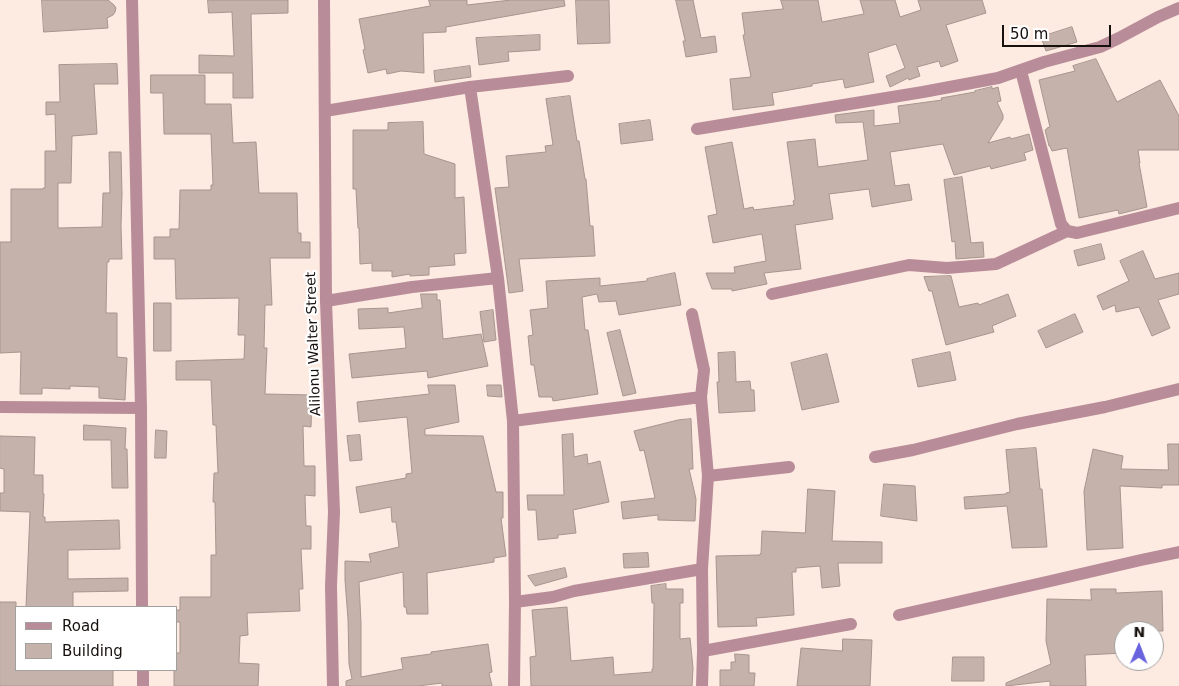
<!DOCTYPE html>
<style>
body{margin:0}
#map{position:relative;width:1179px;height:686px;overflow:hidden;background:#fdeae1;font-family:"DejaVu Sans",sans-serif}
canvas{display:block}
.legend{position:absolute;left:15px;top:606px;width:162px;height:65px;box-sizing:border-box;background:#fff;border:1px solid #a2a09f;margin:0;padding:6px 9px;list-style:none;font-size:15px;color:#17110e}
.legend li{display:flex;align-items:center;gap:10px;height:25px}
.legend b{width:25px;border:1px solid #a2a09f}
.north{position:absolute;left:1114px;top:621px;width:50px;height:50px;box-sizing:border-box;background:#fff;border:1px solid #a2a09f;border-radius:50%;rotate:1deg;font-size:14px;font-weight:700;line-height:20px;text-align:center;color:#17110e}
.north::after{content:'';display:block;margin:auto;width:18px;height:22px;background:#6964de;clip-path:polygon(50% 0,100% 100%,50% 72%,0 100%)}
.scale{position:absolute;left:1002px;top:25px;width:109px;height:22px;box-sizing:border-box;border:2px solid #17110e;border-top:0;padding-left:6px;font-size:15px;line-height:18px;white-space:nowrap;color:#17110e;-webkit-text-stroke:4px #fff;paint-order:stroke}
</style>
<div id="map">
<canvas width="1179" height="686"></canvas>
<ul class="legend">
<li><b style="height:6px;background:#b88d99"></b>Road</li>
<li><b style="height:14px;background:#c5b3ab"></b>Building</li>
</ul>
<div class="north">N</div>
<div class="scale">50 m</div>
</div>
<script>
const ctx = document.querySelector('canvas').getContext('2d');
ctx.lineJoin = 'round';
function fill(path, color) { ctx.fillStyle = color; ctx.fill(path, 'evenodd'); }
function strokePath(path, color, width, dash) { ctx.strokeStyle = color; ctx.lineWidth = width; ctx.lineCap = dash ? 'butt' : 'round'; ctx.setLineDash(dash || []); ctx.stroke(path); }
function write(font, color, halo, rows, align = 'center') {
  ctx.font = font + ' "DejaVu Sans",sans-serif'; ctx.lineWidth = 4.5; ctx.setLineDash([]); ctx.textBaseline = 'middle'; ctx.strokeStyle = halo; ctx.fillStyle = color; for (const [text, x, y, turn = 0] of rows) {
    ctx.save(); ctx.translate(x, y); ctx.rotate((+turn || 0) * Math.PI / 180); ctx.textAlign = isNaN(turn) ? turn : align; if (halo) ctx.strokeText(text, 0, 0); ctx.fillText(text, 0, 0); ctx.restore();
  }
}
const building = new Path2D(`
 M42,0H108L114,5L116,8L115,12L113,15L107,18L108,28L44,32Z
 M208,0H288V13L251,14L253,98H233V73H199V55L234,56L232,12L209,13Z
 M429,0H467V5L511,0H564L565,6L446,27V32L423,33L424,73L401,71L387,74L386,69L368,73L363,50L365,49L359,19L430,6Z
 M576,0H609L610,43L578,44Z
 M676,0H693L701,38L715,36L717,52L686,57L683,41H685Z
 M781,0H818L822,22L864,14L860,0H895L900,17L921,10L918,0H982L986,13L946,25L958,61L941,67L939,61L917,67L920,76L909,80L908,78L890,87L886,76L905,68L896,44L868,53L874,82L845,88L843,79L812,84V86L772,93L774,105L733,110L730,79L751,77L743,35H745L742,13L783,9Z
 M1072,27L1077,42L1046,51L1041,37Z
 M540,35V50L508,52L509,61L479,65L476,38Z
 M1096,59L1117,102L1160,80L1179,116V150H1138L1140,163H1139L1147,207L1119,214L1118,210L1079,218L1067,148L1052,151L1050,146H1049L1045,130L1047,129V128L1050,127L1039,80L1075,71L1073,66Z
 M117,64L118,84H94L97,134L72,136L71,183H58V228L102,227L103,193H110L109,152H121L122,194L121,226L122,259H109V262H107L106,313H117V357L127,358L125,400L99,398V387L70,386V389L42,388V394H20L21,352L0,353V242H11V189H43V188H45V151H56L55,114L46,115V102H60L59,65Z
 M470,66L471,77L435,82L434,71Z
 M151,75H205V104H231L233,143L256,142L259,193H297L298,233H301V242H310V258H270L272,305H265L264,348H267L265,394L312,395L311,427L303,426L304,466H315V496L305,495L306,526H311V549H301L303,589H299L300,611L247,613L248,635L240,636L239,663L259,664L258,686H174V670H176V653H180V622H176V610H180V597H211V555H216L215,502H213L214,473H218L216,425H213L211,380H176V361L244,359L245,335H238L239,298L176,299L175,259H154V237H170V229H179L180,190H211V185H213L211,134H164L163,93H151Z
 M992,87V89L998,87L1001,101L997,102L1003,115V119L988,143L1010,137L1011,139L1029,134L1033,150L1024,153L1026,160L991,169L990,166L954,175L943,144L890,152L895,186L909,184L912,200L872,207L869,189L829,194L833,219L795,225L801,269L764,273L767,284L732,291V289H712L706,273H735L734,267L766,261L762,234L713,243L708,216L717,214L705,147L732,142L744,209L753,207L754,210L794,205L793,201L795,200L787,142L815,139L818,167L868,160L863,122L836,123L835,115L874,110V126L900,123L898,106L942,100L941,98L975,92V91Z
 M570,96L577,141H579L585,179H586L590,226H593L595,256L519,259L523,291L509,293L495,188L509,187L506,156L546,152L545,146L553,145L546,99Z
 M650,120L653,140L621,144L619,124Z
 M423,122L424,154L455,164V198L464,197L466,253L454,254L455,265L429,267V275L410,276V274L392,277V271H372V263L360,264L359,228H358L356,189H353V130H388V123Z
 M962,177L971,243L983,242L984,257L956,259L955,241L952,242L944,180Z
 M1101,244L1105,259L1078,266L1074,251Z
 M1143,251L1155,279L1179,273V294L1158,300L1170,328L1152,336L1139,307L1116,312L1115,305L1103,310L1097,296L1129,281L1120,261Z
 M675,273L681,305L619,315L616,301L599,302L597,294L582,297L585,330H588L598,394L553,401L552,397H539L534,365H531L528,336L533,335L530,310L548,308L546,281L600,278V286L647,281V279Z
 M951,276L959,307L978,303L979,305L1008,294L1016,316L992,326L994,332L946,345L932,291H929L924,277Z
 M421,294H437V300H440L443,339L481,334L488,366L428,378L427,371L352,378L349,354L406,348L404,327L359,329L358,309L388,308V313L422,308Z
 M154,303H171V351H154Z
 M493,310L496,340L484,342L480,312Z
 M1075,314L1083,332L1046,348L1038,331Z
 M620,330L636,393L623,396L607,333Z
 M735,352L736,382L750,381L751,390H754L755,411L719,413L717,382H719L718,353Z
 M950,352L956,380L918,387L912,360Z
 M827,354L839,402L802,410L791,363Z
 M428,385H455L459,422L425,429V435L483,436L496,492H503V518H501L506,556L494,558V562L427,573L428,614H407L406,607H404L403,572L359,582L361,623V677L403,669L401,658L431,654V652L488,644L492,672L489,673L492,686H442V683L418,686H346V681L352,679L349,664L348,619L345,580V561L371,562L369,554L399,547L396,522H392L391,507L360,513L356,487L406,478V474L412,473L407,417L359,422L357,402L429,394Z
 M487,385H501L502,397L488,396Z
 M691,419L693,469H689L696,499L695,521L658,520V515L623,519L621,502L655,498L644,450L640,451L634,431L678,420Z
 M84,425L126,428L125,449H127L128,488H112L111,440H84Z
 M156,430L167,431L166,458H155Z
 M573,434L574,457L587,454L588,464L600,461L609,502L573,510L576,533L558,535V538L538,540L536,510H528L527,495H564L562,435Z
 M360,435L362,460L350,461L347,436Z
 M0,436L35,437L34,475H43V494H44L43,517H45V522L119,520L120,549L68,550V579L128,578V591L73,592V607H26L30,512L0,511V493H4V469L0,468Z
 M1168,444H1179V485H1162V488L1120,486L1123,548L1087,550L1084,491L1093,449L1123,456L1121,469L1168,470Z
 M1036,448L1040,489H1042L1047,547L1012,548L1007,506L965,509L964,497L1006,494V493L1010,492L1006,450Z
 M884,484L915,486L917,521L881,516Z
 M808,489L835,491L832,541L882,542V563H838L840,586L822,588L820,566L796,568V572H792L794,615L756,618L757,626L718,627L716,556L760,555V554L761,553L762,531L805,533Z
 M648,553L649,567L624,568L623,554Z
 M565,568L567,577L535,586L528,576Z
 M666,584V589H683V603H680V639L690,638L693,668L692,686H531L530,657L536,656L532,610L567,607L571,661L613,657L614,675L652,672V669H653L654,603H652L651,586Z
 M1091,589H1116V593L1162,591L1163,631H1122L1124,653L1085,655L1086,686H1050V681L1006,686V683L1051,664L1046,641L1047,599L1091,600Z
 M0,602H16V670H113V686H0Z
 M843,639L872,640L870,686H797L801,648L842,651Z
 M735,654L749,655V673H755L754,686H720V670H731V662H735Z
 M953,657H984V681H952Z`);
fill(building, '#c5b3ab');
strokePath(building, '#a7958d', 1);
strokePath(new Path2D(`
 M132,0L141,408L142,607
 M324,0L326,301L334,512L331,586L333,686
 M1021,71L1061,224L1067,231L1077,233L1179,208
 M470,87L568,76
 M325,111L470,87L498,278L513,421L515,602L514,686
 M697,129L923,92L998,78L1044,62L1100,47L1119,38L1158,17L1179,8
 M772,294L909,265L947,268L996,264L1067,231
 M326,301L412,287L498,278
 M692,314L704,370L701,397L708,476L702,569
 M0,407L141,408
 M513,421L701,397
 M875,457L913,450L1017,424L1105,407L1179,389
 M708,476L789,467
 M515,602L553,597L574,591L702,569L703,651L851,624
 M899,615L1042,583L1141,560L1179,552
 M143,670V686
 M702,686L703,651`), '#b88d99', 12);
write('14px', '#17110e', '#fff', [
 ["Alilonu Walter Street",314,344,-92]
]);
</script>
